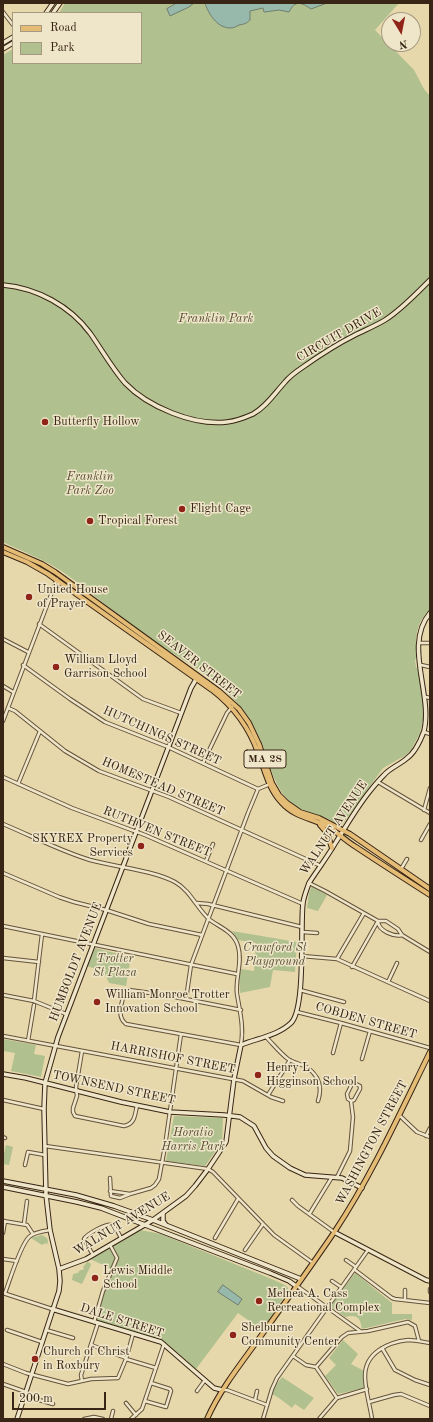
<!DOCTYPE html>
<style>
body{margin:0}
#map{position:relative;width:433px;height:1422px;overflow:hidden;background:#e7d8ac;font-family:"Old Standard TT",serif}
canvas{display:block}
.frame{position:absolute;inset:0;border:4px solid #382515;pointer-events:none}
.legend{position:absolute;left:12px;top:12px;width:130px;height:52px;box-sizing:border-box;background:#efe6c9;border:1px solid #a69981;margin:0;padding:5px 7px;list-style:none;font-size:12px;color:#382515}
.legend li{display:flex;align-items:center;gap:8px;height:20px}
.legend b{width:20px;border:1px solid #a69981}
.north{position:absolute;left:381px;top:12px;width:40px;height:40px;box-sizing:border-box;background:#efe6c9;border:1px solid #a69981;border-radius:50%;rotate:170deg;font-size:11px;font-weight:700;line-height:16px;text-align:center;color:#382515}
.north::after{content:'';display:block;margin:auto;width:14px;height:18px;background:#8f2418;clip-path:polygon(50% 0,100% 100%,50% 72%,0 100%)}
.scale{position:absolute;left:12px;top:1392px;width:94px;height:18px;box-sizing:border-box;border:2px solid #382515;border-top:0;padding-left:5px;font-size:12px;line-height:14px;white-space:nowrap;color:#382515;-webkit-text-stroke:3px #efe6c9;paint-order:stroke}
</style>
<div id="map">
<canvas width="433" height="1422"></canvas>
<div class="frame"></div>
<ul class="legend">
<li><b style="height:5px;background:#e4bc76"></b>Road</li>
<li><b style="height:11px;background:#b0c08e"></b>Park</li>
</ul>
<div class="north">N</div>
<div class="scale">200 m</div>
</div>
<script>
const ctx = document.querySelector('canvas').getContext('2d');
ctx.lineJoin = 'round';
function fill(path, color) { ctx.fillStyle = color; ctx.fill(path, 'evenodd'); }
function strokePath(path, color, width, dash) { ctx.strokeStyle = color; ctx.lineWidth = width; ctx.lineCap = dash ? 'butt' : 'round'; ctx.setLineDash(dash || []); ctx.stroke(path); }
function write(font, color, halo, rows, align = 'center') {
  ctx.font = font + ' "Old Standard TT",serif'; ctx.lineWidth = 3; ctx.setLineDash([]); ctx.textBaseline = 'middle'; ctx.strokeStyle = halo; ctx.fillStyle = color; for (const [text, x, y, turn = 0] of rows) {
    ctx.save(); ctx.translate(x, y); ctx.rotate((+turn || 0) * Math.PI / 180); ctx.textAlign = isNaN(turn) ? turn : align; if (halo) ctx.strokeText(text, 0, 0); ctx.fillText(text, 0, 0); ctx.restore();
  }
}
fill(new Path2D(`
 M65,3H399L375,30L414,70L424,89L430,96V609C415,625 415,637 417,657L415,660L416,667L419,670L422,689L424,716L420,733L411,750L406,755L383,768L342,825L339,826C325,813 304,815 290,802C274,786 271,768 263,746C258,733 251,720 242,709C223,685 196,667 169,651C166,649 162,647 159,645C125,623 96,595 63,572C44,559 23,552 3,542V55L13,49V63H141V13H59Z
 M312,886L327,895L318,911L307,908L309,893Z
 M232,931L297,942L295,972L273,970L270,987L240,993L239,977L241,969L254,971L256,943L238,940Z
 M95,948L131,957L126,986L109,983L104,972L87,966Z
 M3,1039L36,1045L34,1054L45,1056L41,1077L11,1071L15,1053L3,1051Z
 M174,1116L223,1118L222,1142L205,1166L166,1161Z
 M6,1145L13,1147L9,1165L3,1164V1157Z
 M140,1230L161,1234L274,1280L285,1285L288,1288V1291L262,1330L238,1313L196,1369L161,1339L96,1320L112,1269L90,1259Z
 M42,1235L47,1238L48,1241L47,1245L46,1243L42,1245L31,1238Z
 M87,1262L90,1263L91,1265L82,1284L72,1280L73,1274L78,1273L80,1270H82L84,1269L83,1267Z
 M355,1273L392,1303V1314H412V1320L405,1319L362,1329C360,1317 357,1314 345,1317L330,1306Z
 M343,1340L358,1354L351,1364L364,1371L363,1379L364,1388L338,1394L325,1376L336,1365L329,1358Z
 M282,1377L314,1398L304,1410L295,1404L292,1408L279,1398L272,1394L276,1385Z`), '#b0c08e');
const water = new Path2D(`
 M177,3H194L189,7L170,16L167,9Z
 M205,3H327L311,9C301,2 295,0 289,12L279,10L265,12H264L263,8L250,11V20C246,24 244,24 239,25C235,27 234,28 230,28C217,28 208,13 205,3Z
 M223,1285L242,1299L238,1305L218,1292Z`);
fill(water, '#97b9ab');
strokePath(water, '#717e6f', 1);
const street = new Path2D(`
 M3,12L13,25
 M39,624L143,699L181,713
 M3,639L28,652
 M420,643H430
 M23,665L70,699L105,722L168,747L258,789
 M421,665L430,667
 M3,686L13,692
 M426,697L430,698
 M8,708L15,711L65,751L99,771L169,797L321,866
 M3,721L57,579
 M424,732L430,734
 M203,763L227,713L232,707
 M3,777L72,808L145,835L303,904
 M378,782L430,813
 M18,784L40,731
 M424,810L430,788
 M3,824C32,836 60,851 90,860C115,867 153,870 175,882C191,891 197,909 210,920C221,928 234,932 238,946C243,962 235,978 237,994C240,1012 244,1027 241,1045L126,1024C116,1016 122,1004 124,993L129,990L165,995L241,1010
 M421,840L430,824
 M206,861L213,844
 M401,869L407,859
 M3,873L59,897L74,902L106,910L149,924L202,935
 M309,883L325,891L378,921H386L398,929L402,935L430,952
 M197,903L208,904L302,927
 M378,922C379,931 394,937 402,935
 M3,926L237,974
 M303,932L317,933
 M302,956L337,959L430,1001
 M3,958L39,962
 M337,959L364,913
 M352,967L378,921
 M388,982L397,963
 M300,990L344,1002
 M3,995L34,1001L66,1014
 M186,999L191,965L248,813L258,789L270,784
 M34,1001L42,934
 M297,1012L341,1023L430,1048
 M3,1036L243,1081L271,1097L283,1101
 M266,1037C273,1044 280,1053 288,1059C294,1063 302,1064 308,1068C320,1077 322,1089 318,1101
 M28,1041L34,1005
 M82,1051L76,1087L77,1096L73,1108V1112L75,1116L124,1126C135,1124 135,1115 137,1105
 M333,1053L341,1023
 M362,1059L370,1031
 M268,1095L290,1060
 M3,1100L44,1109
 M399,1115L417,1132L430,1137
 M426,1136L430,1128
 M3,1137L5,1138
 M45,1146L208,1169L213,1172L274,1235L313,1263
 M25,1165L28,1152L45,1155
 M337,1177L350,1151L353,1117L351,1101L348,1099L347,1094L352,1084L354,1083L360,1086V1089L354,1100L351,1101
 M110,1191L130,1194L120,1198L111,1196L110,1178
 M130,1194L151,1188L155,1185L159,1179L165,1146L181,1034
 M292,1200L298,1206L334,1232
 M310,1213L332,1177
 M3,1221L27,1225L33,1234
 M24,1224L27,1201
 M3,1233L5,1221
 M215,1238L238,1199
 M245,1250L263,1224
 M93,1255L84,1239C87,1234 106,1223 112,1225C116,1227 119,1234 121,1238
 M3,1259L17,1261
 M346,1260L356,1267
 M355,1270L392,1298L395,1299L430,1303
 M332,1281L341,1287
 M297,1286L360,1331
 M430,1289V1292
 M3,1293L52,1309
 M5,1293C10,1280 20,1246 29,1237C34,1232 43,1231 50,1230
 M405,1300V1290
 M94,1322L103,1291L117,1258L110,1245
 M7,1330L42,1342
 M46,1330L73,1338
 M91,1345L126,1358
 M382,1348L395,1370L415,1380L430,1385
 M293,1356L306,1365L316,1367L337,1398
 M126,1359L156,1368
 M3,1364L26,1373L68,1384L91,1379L118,1378L126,1359L133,1334
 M316,1367L342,1337L348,1333L368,1331L408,1322L415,1326L419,1341
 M82,1381L81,1375L98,1323
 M3,1384L26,1392
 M222,1390H227L267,1405
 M197,1391L205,1380
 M25,1396L53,1404
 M255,1400L257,1391
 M145,1401L166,1407L171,1391L170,1389L151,1383
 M369,1402L394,1395L401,1394L430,1406
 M126,1403L136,1415
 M84,1419L94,1417L103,1419
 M111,1419L113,1411
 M131,1419L142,1409L164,1344
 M263,1419L272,1389L277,1378L368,1250
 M319,1419L337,1398L367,1389
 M372,1419C370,1405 365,1390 365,1376C365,1353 388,1342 408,1340C415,1340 423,1342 430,1343`);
const secondary = new Path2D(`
 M46,13L53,3
 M53,13L60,3
 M3,43L13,37
 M3,49L13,43
 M3,285C37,288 70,306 90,333C102,350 112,368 125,383C148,407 194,426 227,422C236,421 244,418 253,414C266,407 275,393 285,382C290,376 297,371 303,367C320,355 337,344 355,335C365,330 375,326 385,320C401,310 416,294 430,280
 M3,1074L26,1078L121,1102L170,1112L224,1115L240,1117L254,1126L266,1148L273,1156L290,1168L305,1175L342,1178L362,1188
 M3,1181L76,1195L114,1206L153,1220L301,1279
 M3,1187L77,1202L101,1208L270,1273L289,1281L296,1286
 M163,1213V1221L166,1225
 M334,1232L426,1280L430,1281
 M59,1269L86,1259L153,1220L186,1196L195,1186L208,1169L226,1142L234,1079L241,1045C258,1038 277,1036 291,1023C306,1008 300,927 303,903C304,896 307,889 309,883C318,869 328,856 336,842C347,825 357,807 370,791C374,786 379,780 384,775C390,768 399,765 406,759C415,753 420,742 424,731C433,694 403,645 430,613
 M52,1309L161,1342L214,1388L222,1390
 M17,1419L59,1291L60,1281L59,1269L50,1230L46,1195L44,1109L45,1083L58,1037L191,688L198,676`);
const primary = new Path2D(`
 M3,547L42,564L55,572L219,691L239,709L249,723L259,744L272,783L279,795L287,803L300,812L319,818L350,834L430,889
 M3,552L27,562L48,574L212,690C234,707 249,727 258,753C265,770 268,788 281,802C295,818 312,818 329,827C338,833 346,841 356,847C380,863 405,879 430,895
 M320,825L327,833L332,848
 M207,1419C220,1390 239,1366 258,1340C284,1304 310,1268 335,1231C372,1175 400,1113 430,1052`);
strokePath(street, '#64523b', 4.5);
strokePath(secondary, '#382515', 5.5);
strokePath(primary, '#382515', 6);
strokePath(street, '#efe6c9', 2.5);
strokePath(secondary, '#efe6c9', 3.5);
strokePath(primary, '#e4bc76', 4);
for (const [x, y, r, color] of [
 [45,422,4,"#8f2418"],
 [182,509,4,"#8f2418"],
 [90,521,4,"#8f2418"],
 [29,597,4,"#8f2418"],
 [56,667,4,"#8f2418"],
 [141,846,4,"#8f2418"],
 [97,1002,4,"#8f2418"],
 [258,1075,4,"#8f2418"],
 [95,1278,4,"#8f2418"],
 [259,1301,4,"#8f2418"],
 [233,1335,4,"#8f2418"],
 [35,1359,4,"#8f2418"]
]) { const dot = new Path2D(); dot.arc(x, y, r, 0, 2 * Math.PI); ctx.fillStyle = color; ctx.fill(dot); strokePath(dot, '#efe6c9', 1.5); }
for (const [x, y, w] of [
 [265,759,42]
]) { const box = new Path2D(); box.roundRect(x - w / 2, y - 9, w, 18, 3); ctx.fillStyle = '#efe6c9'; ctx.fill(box); strokePath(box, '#382515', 1); }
write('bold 11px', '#382515', null, [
 ["MA 28",265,759]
]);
write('italic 12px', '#564c33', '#efe6c9', [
 ["Franklin Park",216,319],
 ["Franklin",90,477],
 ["Park Zoo",90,491],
 ["Crawford St",275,948],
 ["Playground",275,962],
 ["Trotter",115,959],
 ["St Plaza",115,973],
 ["Horatio",193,1133],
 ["Harris Park",193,1147]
]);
write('12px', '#382515', '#efe6c9', [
 ["CIRCUIT DRIVE",339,335,-30],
 ["SEAVER STREET",199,665,38],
 ["HUTCHINGS STREET",162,736,24],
 ["HOMESTEAD STREET",163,787,23],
 ["WALNUT AVENUE",334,828,-56],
 ["RUTHVEN STREET",157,832,22],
 ["HUMBOLDT AVENUE",76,962,-69],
 ["COBDEN STREET",366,1021,16],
 ["HARRISHOF STREET",173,1058,11],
 ["TOWNSEND STREET",114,1088,12],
 ["WASHINGTON STREET",372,1143,-62],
 ["WALNUT AVENUE",122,1224,-31],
 ["DALE STREET",122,1321,18]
]);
write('12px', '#382515', '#efe6c9', [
 ["Butterfly Hollow",53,422],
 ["Flight Cage",190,509],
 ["Tropical Forest",98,521],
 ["United House",37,590],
 ["of Prayer",37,604],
 ["William Lloyd",64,660],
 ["Garrison School",64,674],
 ["SKYREX Property",133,839,"right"],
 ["Services",133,853,"right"],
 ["William Monroe Trotter",105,995],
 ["Innovation School",105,1009],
 ["Henry L",266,1068],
 ["Higginson School",266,1082],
 ["Lewis Middle",103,1271],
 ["School",103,1285],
 ["Melnea A. Cass",267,1294],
 ["Recreational Complex",267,1308],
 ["Shelburne",241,1328],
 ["Community Center",241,1342],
 ["Church of Christ",43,1352],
 ["in Roxbury",43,1366]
], 'left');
</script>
